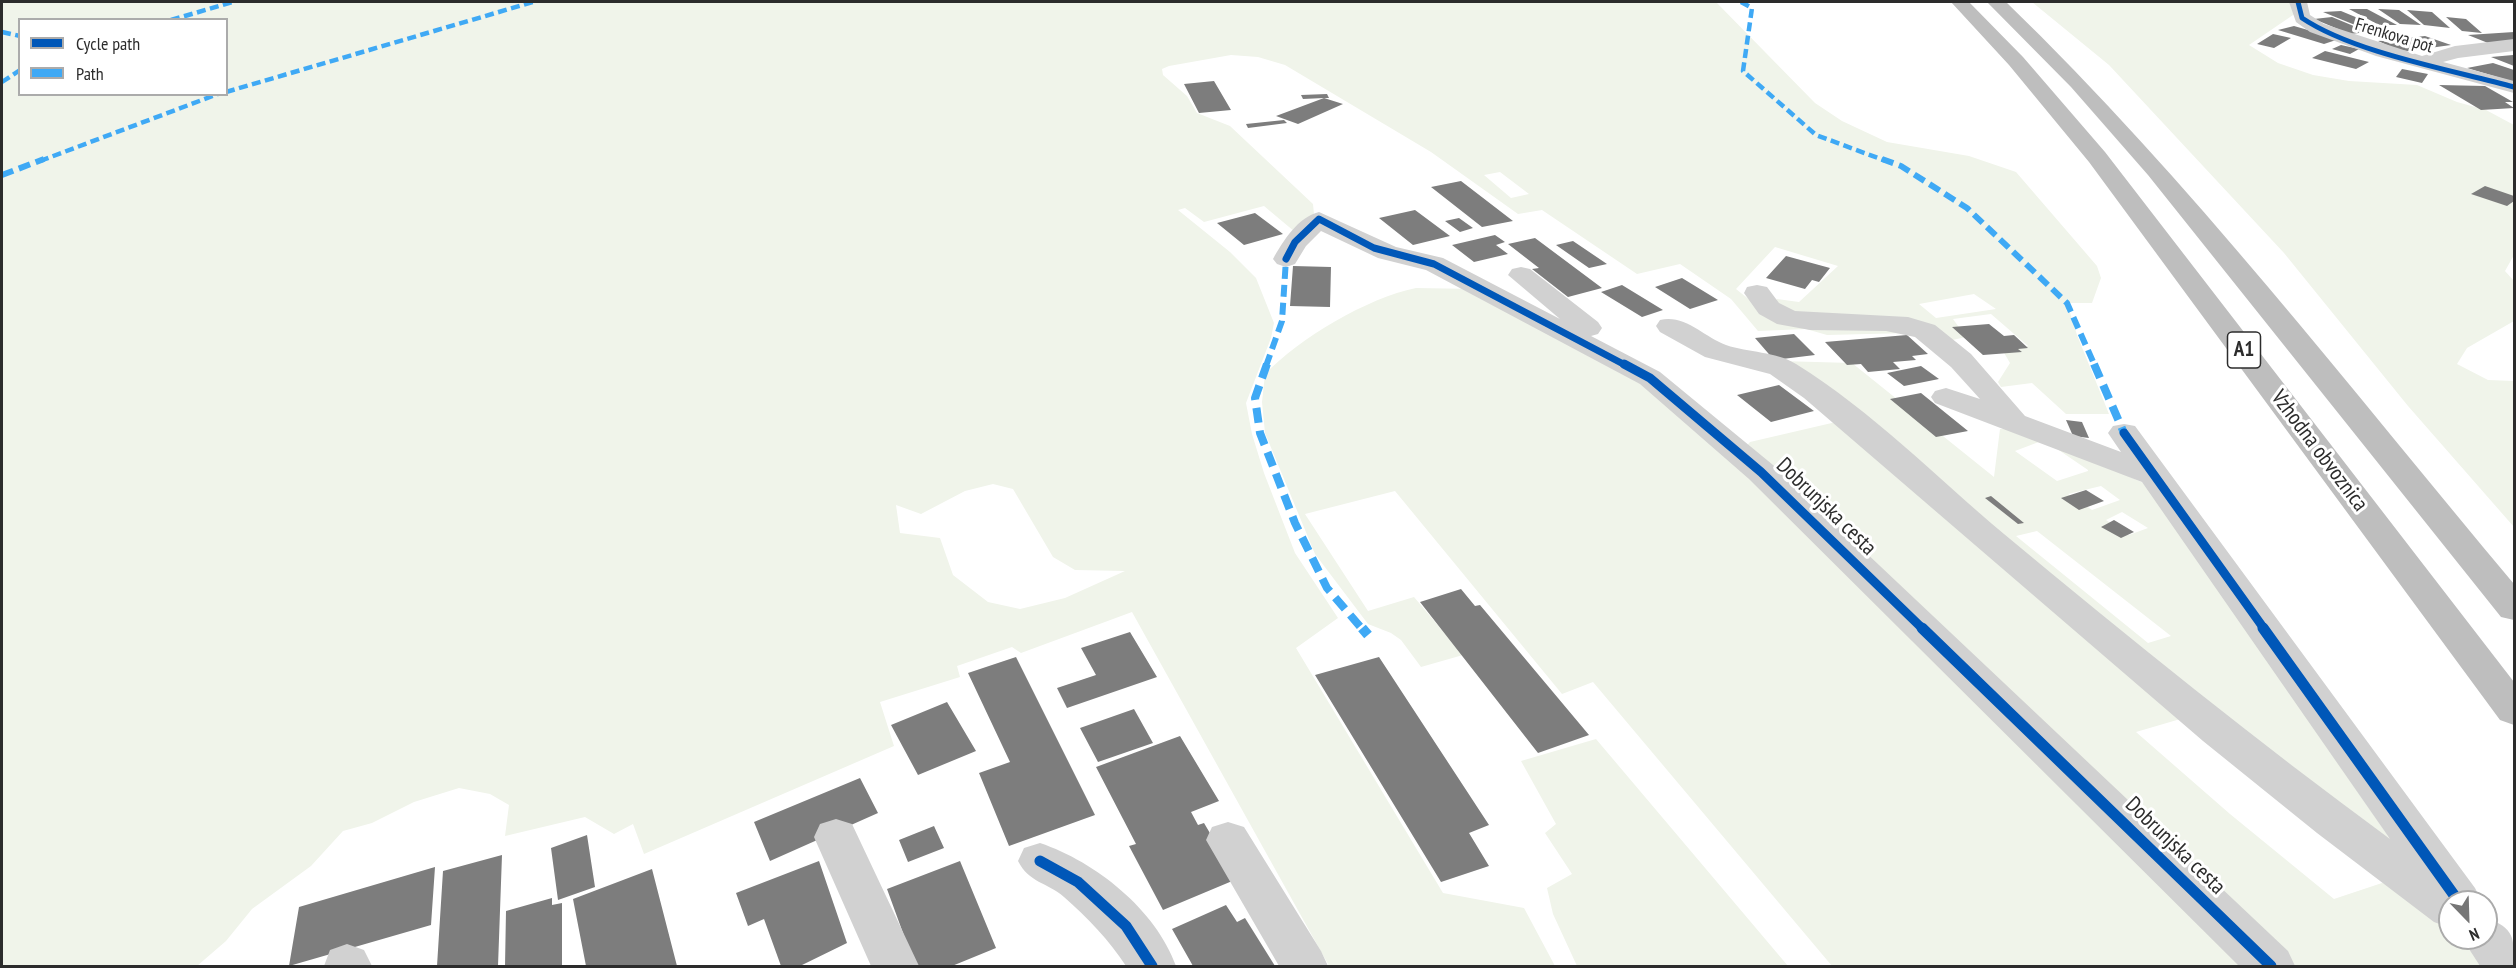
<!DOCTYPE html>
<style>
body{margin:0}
#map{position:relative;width:2516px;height:968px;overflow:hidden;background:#fff;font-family:"PT Sans Narrow",sans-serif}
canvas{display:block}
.frame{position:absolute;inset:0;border:3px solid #2c2c2c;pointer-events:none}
.legend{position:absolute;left:18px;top:18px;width:210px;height:78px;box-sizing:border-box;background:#fff;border:2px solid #ababab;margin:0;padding:8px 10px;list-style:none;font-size:18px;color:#2c2c2c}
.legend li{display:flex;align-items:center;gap:12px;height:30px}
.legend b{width:30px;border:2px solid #ababab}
.north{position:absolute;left:2438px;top:890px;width:60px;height:60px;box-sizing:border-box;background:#fff;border:2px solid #ababab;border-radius:50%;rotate:157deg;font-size:16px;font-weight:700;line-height:24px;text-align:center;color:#2c2c2c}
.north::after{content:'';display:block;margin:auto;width:21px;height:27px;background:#767676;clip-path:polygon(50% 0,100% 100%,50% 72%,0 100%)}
</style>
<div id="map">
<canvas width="2516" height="968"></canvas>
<div class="frame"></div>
<ul class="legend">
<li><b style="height:8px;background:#0057b8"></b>Cycle path</li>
<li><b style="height:8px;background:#3fa9f5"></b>Path</li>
</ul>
<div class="north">N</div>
</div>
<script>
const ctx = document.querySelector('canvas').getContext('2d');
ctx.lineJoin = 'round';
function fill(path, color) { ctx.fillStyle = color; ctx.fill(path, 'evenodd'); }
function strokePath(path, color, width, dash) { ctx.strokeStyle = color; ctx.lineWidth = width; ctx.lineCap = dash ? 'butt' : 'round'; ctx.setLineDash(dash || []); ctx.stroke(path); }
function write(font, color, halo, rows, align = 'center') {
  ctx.font = font + ' "PT Sans Narrow",sans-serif'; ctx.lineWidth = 6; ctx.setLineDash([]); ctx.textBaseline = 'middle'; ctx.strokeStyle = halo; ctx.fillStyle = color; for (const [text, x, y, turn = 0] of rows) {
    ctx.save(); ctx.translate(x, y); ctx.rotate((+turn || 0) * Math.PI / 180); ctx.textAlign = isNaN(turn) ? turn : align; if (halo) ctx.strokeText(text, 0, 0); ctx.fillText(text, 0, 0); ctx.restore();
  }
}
fill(new Path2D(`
 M2,2H1716L1815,103L1842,121L1887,142L1969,156L2016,172L2097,266L2101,278L2092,303H2067L2077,335L2109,414H2066L2032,383L2001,387L1998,382L2010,363L2003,351L2028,346L1991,314L1953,319L1966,337L1948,341L1915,322L1826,321L1791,314L1772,305L1777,299L1799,302L1838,266L1775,247L1736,289C1791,336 1839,327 1906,328L1909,333L1827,335L1806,329L1758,331L1731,299L1680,264L1637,274L1542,210L1518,214L1431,152L1285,65L1258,57L1231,55L1169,66L1162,69L1163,75L1187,96L1197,113L1230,126L1313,204L1314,214L1295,232L1264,206L1204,222L1185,208L1178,210L1230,252L1256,278L1274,323L1271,338L1246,403L1252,434L1264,473L1295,553L1338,618L1296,648L1443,893L1524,908L1555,966H1329L1132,612L1021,653L1012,647L957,666L960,677L880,702L894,746L644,854L633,824L614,834L585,817L505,836L509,805L490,794L459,788L414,802L372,823L343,831L311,866L252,909L226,941L197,966H2ZM20,20H226V94H20ZM1500,172L1529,194L1511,198L1484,175ZM1974,294L1996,309L1936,318L1919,304ZM993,484L1013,489L1053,557L1075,570L1125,571L1065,598L1020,609L988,602L953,575L940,538L900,533L896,505L921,514L965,491Z
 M2032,2H2293L2296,13L2249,45L2278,63L2313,75L2349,81L2417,85L2457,102L2486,110L2514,125V255L2505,271L2514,281V321L2467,348L2457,364L2488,380L2514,381V527L2408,406L2284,253L2109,65Z
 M1416,288L1476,289L1648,383L1757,478L2263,966H1832L1593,682L1562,694L1395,491L1305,514L1368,611L1414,597L1463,655L1421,667L1401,640L1391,633L1368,624L1315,554L1265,433L1262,402L1265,374C1300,338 1367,298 1416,288Z
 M1780,361L1852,363L1994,477L2000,429L2021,428L2148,485L2412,871ZM2044,440L2088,470V471L2057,481L2015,451ZM2101,486L2120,500L2092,510L2068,494ZM2122,512L2148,528L2129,535L2106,520ZM2037,531L2171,636L2148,643L2016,536Z
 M1836,422L2194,715L2136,732L2230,814L2334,899L2394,879L2450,925V938C2474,938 2479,948 2493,966H2288L1744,449L1750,442Z
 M1596,739L1788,966H1577L1553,914L1547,888L1572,874L1545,833L1556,824L1521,761Z`), '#f0f4ea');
fill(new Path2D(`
 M2349,9H2367L2397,25H2379Z
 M2378,9L2399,10L2421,25L2400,24Z
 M2407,10L2432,12L2450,28L2424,25Z
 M2341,11L2377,26L2360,27L2323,12Z
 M2332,17L2368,32L2350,34L2314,19Z
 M2446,17L2466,19L2482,33L2462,31Z
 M2294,26L2339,39L2324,44L2278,30Z
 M2514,32V42L2488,43L2468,35Z
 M2273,34L2291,38L2274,48L2257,44Z
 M2425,36L2451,45L2408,51L2398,50L2378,41Z
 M2341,45L2359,49L2350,54L2332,49Z
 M2325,51L2369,62L2356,69L2312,58Z
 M2514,56V66L2491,57L2513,55Z
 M2493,63L2514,70V82L2467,68Z
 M2402,69L2428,74L2422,83L2396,77Z
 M1214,81L1231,110L1199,113L1184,84Z
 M2439,85L2485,86L2513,102H2505L2514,108L2481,110Z
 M1327,94L1329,98H1324L1343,104L1298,124L1276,116L1324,98L1303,99L1301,95Z
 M1284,120L1287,123L1248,128L1246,124Z
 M1461,181L1513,221L1482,227L1431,187Z
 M2485,186L2514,196V201L2507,206L2471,194Z
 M1415,210L1450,236L1413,245L1379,218Z
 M1255,213L1283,234L1244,245L1217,223Z
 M1459,218L1473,228L1460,232L1445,221Z
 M1495,235L1505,242L1496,245L1508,254L1474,262L1452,245Z
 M1535,238L1602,288L1568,297L1532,269L1539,268L1508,244Z
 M1573,241L1607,264L1589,268L1556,245Z
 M1786,256L1830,268L1819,282L1812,280L1805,289L1766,278Z
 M1293,266L1331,267L1330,307L1290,306Z
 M1682,278L1718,300L1690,309L1655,287Z
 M1622,285L1663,310L1642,317L1601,292Z
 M1989,324L2004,336L2014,335L2028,348L2018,349L2022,352L1983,355L1952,327Z
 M1794,334L1815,355L1774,360L1755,338Z
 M1907,335L1928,354L1912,356L1916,360L1893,362L1900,369L1868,372L1861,364L1847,365L1825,342Z
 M1921,366L1939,379L1904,386L1887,373Z
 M1779,385L1814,411L1771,422L1737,395Z
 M1921,393L1968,431L1936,437L1890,399Z
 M2066,420L2082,422L2089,438L2073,436Z
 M2086,490L2104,501L2079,510L2061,498Z
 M1991,496L2024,523L2018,524L1985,498Z
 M2114,520L2134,532L2121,538L2101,527Z
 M1461,589L1475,606L1480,605L1589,735L1538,753L1420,602Z
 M1130,632L1157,677L1067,708L1057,688L1096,675L1081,648Z
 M1016,657L1095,815L1009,846L979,773L1010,762L968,673Z
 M1379,657L1489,825L1469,833L1489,866L1441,882L1315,675Z
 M947,702L976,751L918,775L891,725Z
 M1134,709L1153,743L1098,762L1080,728Z
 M1180,736L1219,801L1191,812L1198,825L1204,823L1237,879L1163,910L1129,846L1136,844L1096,767Z
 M860,778L878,813L770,861L754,822Z
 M934,826L944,848L908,862L899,840Z
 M587,835L595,887L558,900L551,848Z
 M502,855L498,966H437L443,871Z
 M819,861L847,943L800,966H781L764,919L748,926L736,893Z
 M960,861L996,948L952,966H915L887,889Z
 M435,867L431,925L289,966L299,907Z
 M652,869L677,966H586L573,899Z
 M552,898V905L562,903V966H505L506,911Z
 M1226,905L1237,922L1245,918L1275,966H1193L1172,929Z`), '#7d7d7d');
fill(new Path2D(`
 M2289,2H2307L2310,15L2324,24L2422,56L2455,46L2514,39V51L2458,58L2443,62L2514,81V93L2376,56L2310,32L2296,22Z
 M1319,212L1396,247L1443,258L1560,319L1508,275L1512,269L1521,267L1530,269L1598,322L1602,328L1598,334L1591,336L1660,372L1773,465L2288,951L2295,966H2239L1749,479L1640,384L1426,270L1378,258L1321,231L1306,246L1295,264L1286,267L1277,264L1273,259C1283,241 1298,217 1319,212Z
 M1757,285L1767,287L1779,303L1795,311L1908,317L1935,325L1971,354L2025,416L2121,452L2108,433L2113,426L2124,424L2135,426L2475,888L2482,902H2450V928L2434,922L2317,833L2203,741L1804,398L1770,374L1705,357L1660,332L1656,326L1660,320C1685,314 1704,337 1726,345C1749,353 1775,351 1796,364C1872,411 1936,477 2004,534C2130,639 2258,742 2390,839L2142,482L1935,403L1931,397L1935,391L1946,388L1980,399L1951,367L1915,337L1886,331L1810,330L1777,324L1759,314L1744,293L1747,287Z
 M836,819L852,824L919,966H871L814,837L820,824Z
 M1228,822L1244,827L1321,951L1328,966H1279L1206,840L1212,827Z
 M1040,843C1096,862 1156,910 1176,966H1126C1109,940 1088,918 1064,897C1047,882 1029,883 1018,861L1024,848Z
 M2486,918C2515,928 2514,938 2514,966H2480L2462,938H2486Z
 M347,944L364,950L372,966H324L330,950Z`), '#d1d1d1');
fill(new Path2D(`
 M1951,2H1969L2023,57L2105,152L2514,682V725L2500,720L2089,162L2009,65Z
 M1987,2H2006C2191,181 2349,387 2514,584V620L2501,617L2148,175L2071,87Z`), '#bebebe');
strokePath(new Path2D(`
 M1741,2L1752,8L1743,71L1816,135L1886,161
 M171,20L233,2
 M2,32L20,36
 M2,82L20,70
 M226,92L533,2
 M40,161L218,94`), '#3fa9f5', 4.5, [9, 4.5]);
strokePath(new Path2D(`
 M1882,159L1901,166L1967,208L2067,303L2095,366
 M2,175L44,159
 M1266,366L1282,321L1286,259`), '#3fa9f5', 6, [12, 6]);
strokePath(new Path2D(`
 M1267,364L1255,398L1260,433L1295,523L1327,588L1363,630
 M2094,364L2124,433`), '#3fa9f5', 8, [15, 8]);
strokePath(new Path2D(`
 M1362,628L1368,635`), '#3fa9f5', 10, [20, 10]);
strokePath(new Path2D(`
 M2298,2L2302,18C2354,53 2452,70 2514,87`), '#0057b8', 5);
strokePath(new Path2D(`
 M1286,259L1295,242L1319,219L1374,248L1434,264L1627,366`), '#0057b8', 7);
strokePath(new Path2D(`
 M1624,364L1650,378L1761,472L1924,630
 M2124,433L2265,630`), '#0057b8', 9);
strokePath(new Path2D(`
 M1922,628L2271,966
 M2263,628L2459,902
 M1040,861L1078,882L1126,926L1152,966`), '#0057b8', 11);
write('18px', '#2c2c2c', '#fff', [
 ["Frenkova pot",2394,36,17]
]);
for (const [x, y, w] of [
 [2244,350,33]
]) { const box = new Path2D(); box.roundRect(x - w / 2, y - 18, w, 36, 4.5); ctx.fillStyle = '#fff'; ctx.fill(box); strokePath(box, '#2c2c2c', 1.5); }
write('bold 21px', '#2c2c2c', null, [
 ["A1",2244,350]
]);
write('22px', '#2c2c2c', '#fff', [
 ["Vzhodna obvoznica",2319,451,53],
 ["Dobrunjska cesta",1826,507,44],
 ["Dobrunjska cesta",2175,846,44]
]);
</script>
